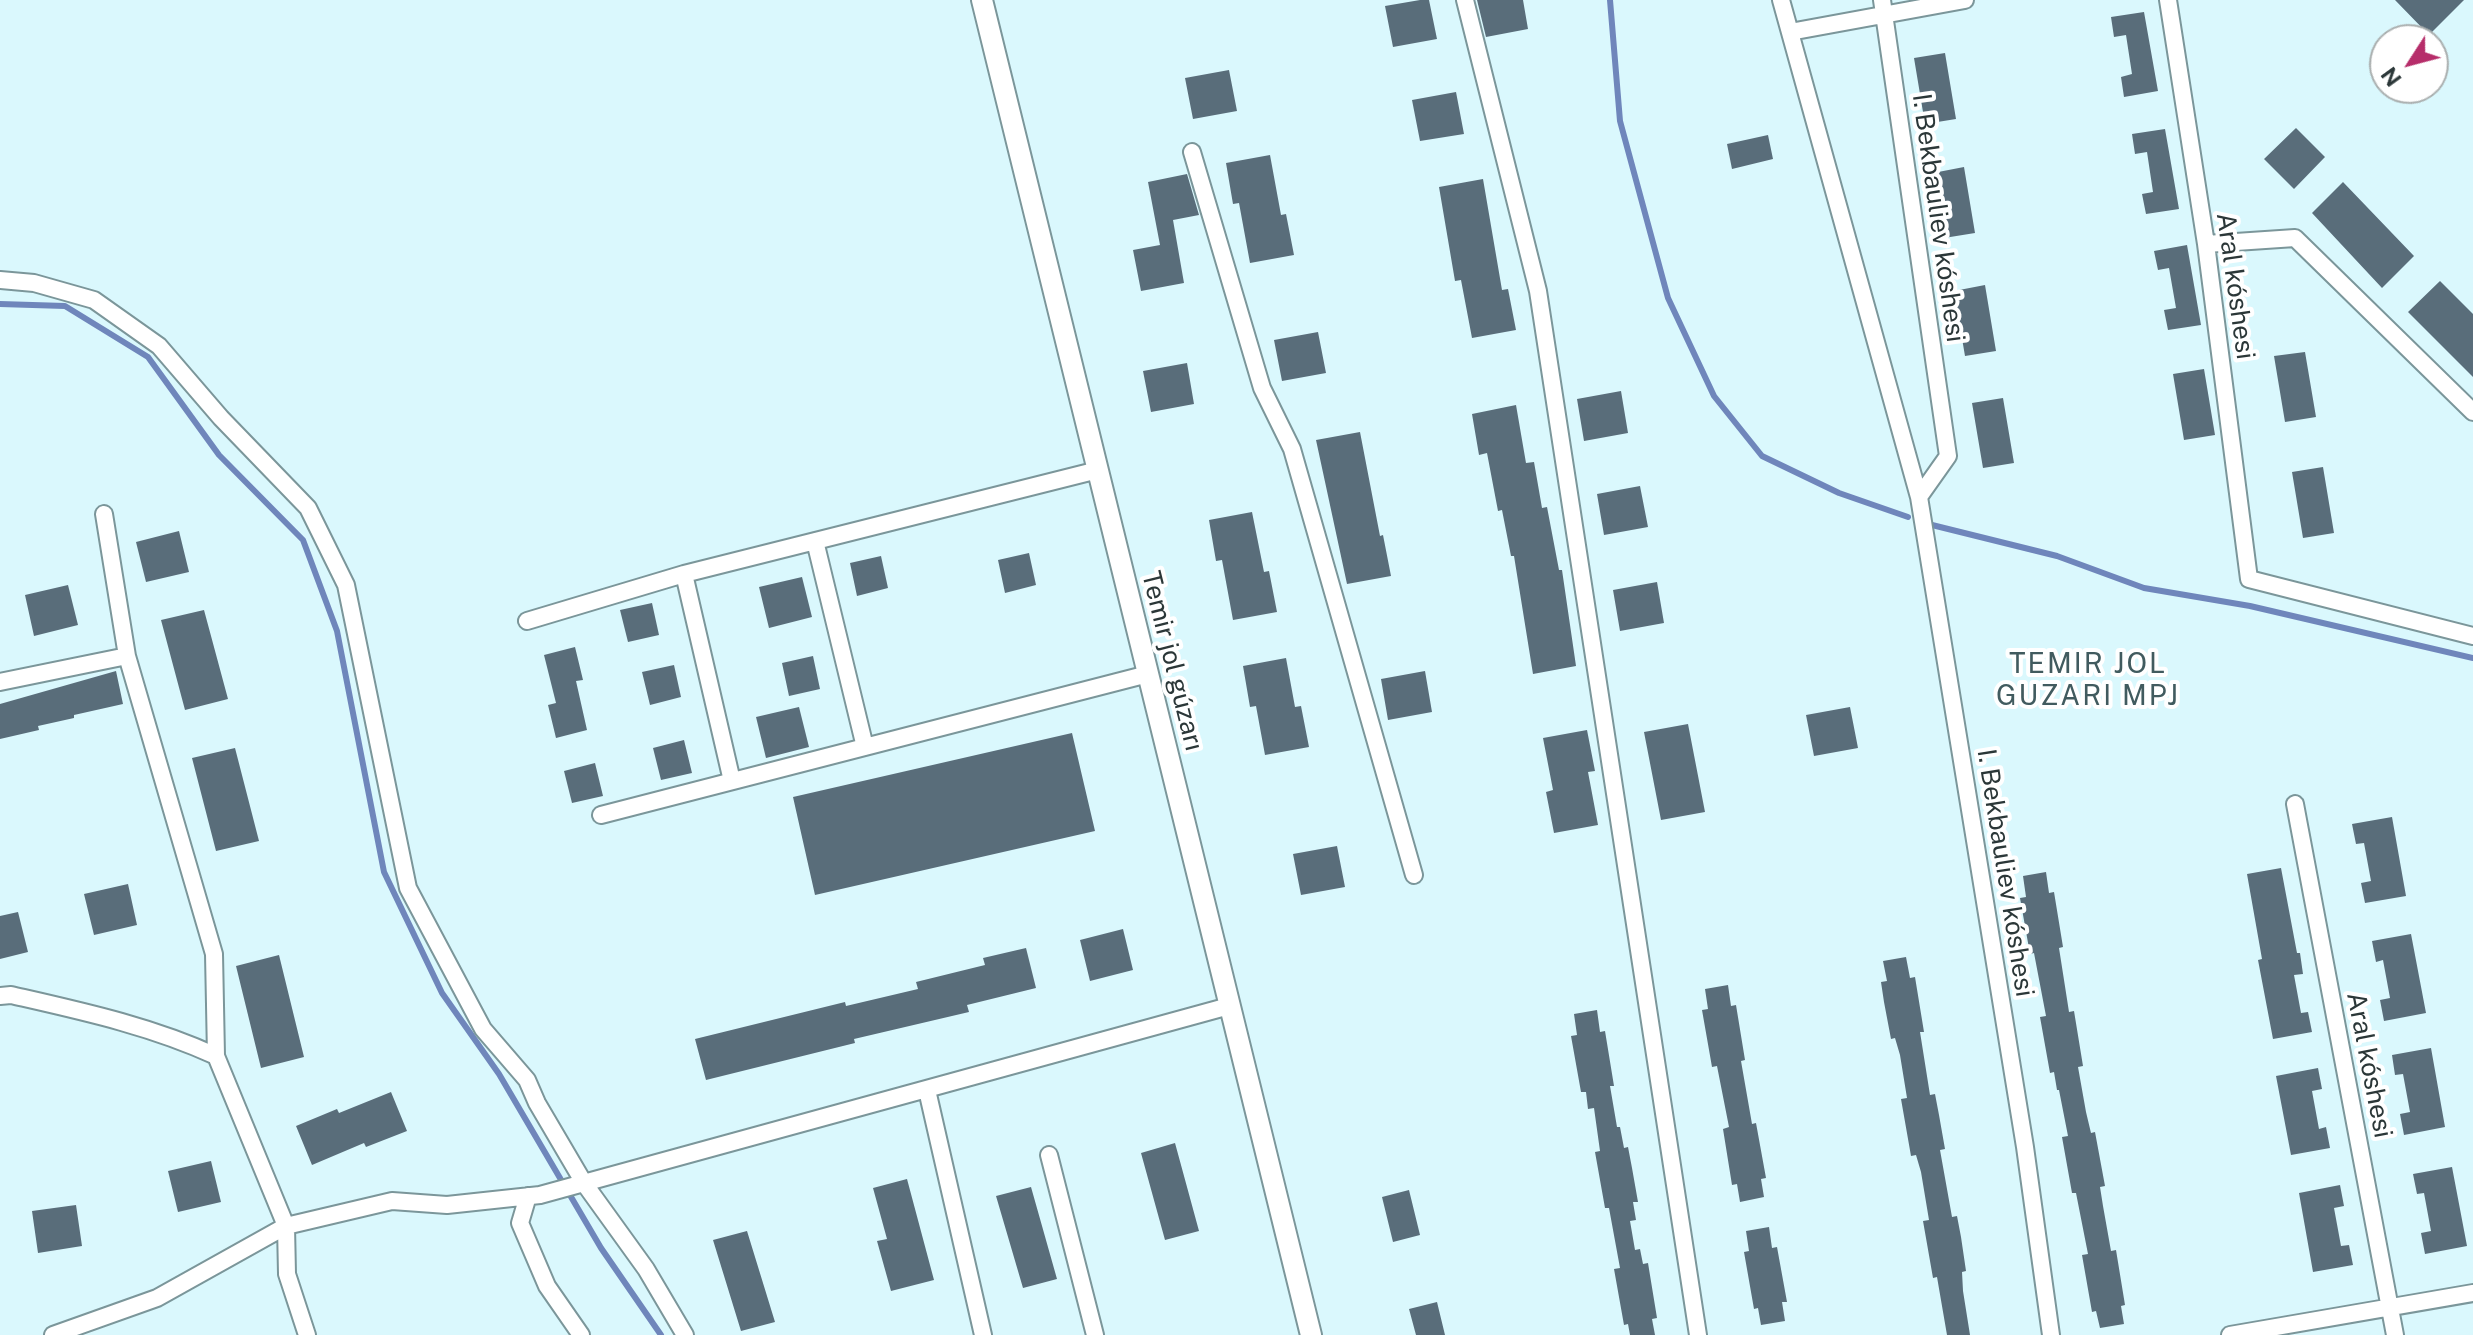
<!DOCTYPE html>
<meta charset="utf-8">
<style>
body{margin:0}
#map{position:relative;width:2473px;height:1335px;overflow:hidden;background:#daf8fd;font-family:"Public Sans",sans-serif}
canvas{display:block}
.north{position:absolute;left:2369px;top:24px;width:80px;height:80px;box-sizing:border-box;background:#fff;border:2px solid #aaafaf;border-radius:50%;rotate:234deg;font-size:22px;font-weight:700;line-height:32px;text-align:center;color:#2b3738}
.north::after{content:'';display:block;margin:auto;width:28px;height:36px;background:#b62d6a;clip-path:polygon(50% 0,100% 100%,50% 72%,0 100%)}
</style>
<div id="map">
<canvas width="2473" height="1335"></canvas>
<div class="north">N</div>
</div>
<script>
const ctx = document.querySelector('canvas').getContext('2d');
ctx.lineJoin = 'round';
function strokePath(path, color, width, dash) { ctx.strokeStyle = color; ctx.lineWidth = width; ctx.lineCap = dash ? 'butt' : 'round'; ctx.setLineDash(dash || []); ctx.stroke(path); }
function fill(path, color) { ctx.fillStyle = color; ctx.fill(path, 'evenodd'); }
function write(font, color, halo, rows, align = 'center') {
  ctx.font = font + ' "Public Sans",sans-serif'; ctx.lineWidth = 8; ctx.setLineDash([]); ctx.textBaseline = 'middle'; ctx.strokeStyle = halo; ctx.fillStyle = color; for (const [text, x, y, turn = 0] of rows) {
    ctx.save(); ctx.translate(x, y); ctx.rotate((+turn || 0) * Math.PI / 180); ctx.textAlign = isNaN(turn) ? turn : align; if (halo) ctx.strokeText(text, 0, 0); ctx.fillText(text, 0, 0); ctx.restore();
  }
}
strokePath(new Path2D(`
 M1610,0L1620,121L1668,298L1714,396L1762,456L1839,493L1908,517
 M0,304L65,306L148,357L219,455L303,540L337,631L384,872L442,993L499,1074L601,1248L661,1335
 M1932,525L2057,556L2144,588L2250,606L2473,658`), '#6f86bb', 6);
fill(new Path2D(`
 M1420,0H1429L1437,39L1393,47L1385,6Z
 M1477,0H1523L1528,29L1486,37Z
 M2395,0H2464L2429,35Z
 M2144,12L2158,91L2124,97L2121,77L2132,74L2126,35L2114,37L2111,17Z
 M1945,53L1956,119L1925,124L1914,58Z
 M1229,70L1237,111L1193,119L1185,78Z
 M1456,92L1464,134L1420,141L1412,100Z
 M2296,128L2325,157L2294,189L2264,159Z
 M2165,129L2179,209L2146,214L2142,194L2153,192L2147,152L2135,154L2132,134Z
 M1768,135L1773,159L1732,169L1727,144Z
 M1270,155L1281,215L1286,214L1294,255L1250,263L1239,203L1233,204L1226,163Z
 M1964,167L1975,233L1944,238L1933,173Z
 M1187,174L1199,215L1173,220L1184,283L1141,291L1133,250L1160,245L1148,182Z
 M1483,179L1502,290L1508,289L1516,330L1472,338L1461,280L1455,281L1439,187Z
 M2343,182L2414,256L2382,288L2312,213Z
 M2187,245L2201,325L2168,330L2164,310L2176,308L2169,268L2158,270L2154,251Z
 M2440,281L2473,314V377L2408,312Z
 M1985,285L1996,351L1965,356L1954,291Z
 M1318,332L1326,373L1282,381L1274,340Z
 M2305,352L2316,417L2285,422L2274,356Z
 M1187,363L1194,404L1151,412L1143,371Z
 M2204,369L2215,435L2184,440L2173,374Z
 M1621,391L1628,433L1584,441L1577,399Z
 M2003,398L2014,463L1983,468L1972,403Z
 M1516,405L1526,463L1534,462L1542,508L1547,507L1559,570H1562L1576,666L1533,674L1514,556H1511L1502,510L1498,511L1487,453L1479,455L1472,414Z
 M1360,432L1380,536L1383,535L1391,576L1347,584L1316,440Z
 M2323,467L2334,533L2303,538L2292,472Z
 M1640,486L1648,527L1604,535L1597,494Z
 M1252,512L1264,572L1269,571L1277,612L1233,620L1222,560L1216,561L1209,520Z
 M179,531L189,572L146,582L136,542Z
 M1029,553L1036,585L1005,593L998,560Z
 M881,556L888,588L857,596L850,563Z
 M802,577L812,617L769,628L759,587Z
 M1657,582L1664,623L1620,631L1613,590Z
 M68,585L78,625L34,636L25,595Z
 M652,603L659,635L628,642L620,610Z
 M204,610L228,699L185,710L161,620Z
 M575,647L583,680L576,681L587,730L556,738L548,705L556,703L544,655Z
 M813,656L820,689L789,696L782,663Z
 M1286,658L1295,707L1301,706L1309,747L1265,755L1256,706L1250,707L1243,666Z
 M674,665L681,697L650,705L642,672Z
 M116,671L123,704L74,715V718L38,726L39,730L0,739V704Z
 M1425,671L1432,712L1388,720L1381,679Z
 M799,707L809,747L766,758L756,717Z
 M1850,707L1858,748L1814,756L1806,715Z
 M1688,724L1705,812L1661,820L1644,732Z
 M1587,730L1595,771L1588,772L1598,825L1554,833L1546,792L1553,790L1543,738Z
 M1072,733L1095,831L815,895L793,797Z
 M684,740L692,773L661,780L653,748Z
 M235,748L259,841L216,851L192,758Z
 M595,763L603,796L572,803L564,771Z
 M2392,817L2406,896L2365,903L2361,883L2371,881L2364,843L2356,844L2352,824Z
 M1337,846L1345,887L1301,895L1293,854Z
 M2281,868L2297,953H2300L2303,974L2294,975L2301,1013L2308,1012L2312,1032L2273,1039L2258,960L2262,959L2247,874Z
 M2046,872L2049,893L2054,892L2063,947L2059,948L2069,1012L2074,1011L2083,1066L2078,1067L2086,1112L2091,1133L2095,1132L2105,1186L2100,1187L2103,1206L2111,1251L2116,1250L2125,1305L2121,1306L2124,1324L2100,1328L2096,1311L2092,1312L2082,1255L2088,1254L2076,1193H2072L2062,1137L2068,1136L2059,1090H2057L2054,1072L2050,1073L2040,1017L2046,1016L2034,953L2030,954L2020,898L2026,897L2023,876Z
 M128,884L137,925L94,935L84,894Z
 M18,912L28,952L0,959V916Z
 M1123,929L1133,970L1090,981L1080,940Z
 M2411,934L2426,1013L2384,1021L2380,1000L2390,998L2383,960L2376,962L2372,941Z
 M1026,948L1036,988L967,1005L969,1012L854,1039L855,1043L706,1080L695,1039L845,1002L846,1006L918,989L916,982L985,965L983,958Z
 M279,955L304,1057L261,1068L236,966Z
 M1906,957L1910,978L1915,977L1924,1032H1920L1930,1095L1935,1094L1939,1115L1945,1149L1940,1150L1952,1217L1957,1216L1961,1237L1966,1271L1962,1272L1963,1291L1970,1335H1947L1937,1277L1933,1278L1923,1221L1929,1220L1921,1172L1916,1155L1911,1156L1901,1099L1907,1098L1900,1055L1895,1038L1891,1039L1884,1002L1881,982L1887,981L1883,961Z
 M1728,985L1731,1006L1736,1005L1745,1060L1741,1061L1752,1124L1756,1123L1766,1178L1761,1179L1764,1197L1740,1202L1737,1184L1732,1185L1723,1129L1729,1127L1717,1066L1712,1067L1702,1010L1708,1009L1705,989Z
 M1597,1010L1600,1032L1605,1031L1614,1086H1610L1617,1127H1620L1624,1148L1628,1147L1632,1168L1638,1202H1633L1636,1220L1630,1221L1635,1250L1640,1249L1643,1264L1648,1263L1657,1318L1652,1319L1655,1335H1630L1628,1324L1624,1325L1614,1269L1620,1268L1609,1208H1605L1595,1152L1600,1151L1594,1108L1588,1109L1586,1092H1581L1571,1036L1577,1035L1574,1014Z
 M2431,1048L2445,1127L2404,1135L2400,1114L2410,1112L2403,1074L2395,1075L2392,1055Z
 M2318,1068L2322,1089L2312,1091L2319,1129L2326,1127L2330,1148L2291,1155L2276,1076Z
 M391,1092L407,1131L366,1147L364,1143L312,1165L296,1126L337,1109L339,1113Z
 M1175,1143L1199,1231L1165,1240L1141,1153Z
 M211,1161L221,1202L178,1212L168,1171Z
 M2452,1167L2467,1246L2425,1254L2421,1233L2431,1231L2424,1193L2417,1194L2413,1174Z
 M907,1179L934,1280L891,1291L877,1241L887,1239L873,1188Z
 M2340,1185L2344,1206L2334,1208L2341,1246L2349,1245L2353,1265L2313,1272L2299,1193Z
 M1031,1187L1057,1279L1023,1288L996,1196Z
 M1409,1190L1420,1235L1393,1242L1382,1197Z
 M76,1205L82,1246L38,1253L32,1211Z
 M1769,1227L1772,1248L1777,1247L1787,1302H1782L1785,1321L1761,1325L1758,1308L1754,1309L1744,1252L1749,1251L1746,1231Z
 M747,1231L775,1322L741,1331L713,1240Z
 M1437,1302L1445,1335H1416L1409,1309Z`), '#596d7a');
const minor = new Path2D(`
 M1465,0L1538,291L1698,1335
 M1781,0L1919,497L2025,1147L2051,1335
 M1882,0L1948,456L1919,497
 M2168,0L2206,244L2249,579L2473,636
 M1790,32L1965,0
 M1192,152L1262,388L1292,449L1414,875
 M2206,244L2295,238L2473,412
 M0,280L34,283L94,300L159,346L221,418L308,508L346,585L408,888L483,1029L527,1080L537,1103L584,1183L646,1269L685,1335
 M104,514L127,656L214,954L216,1056
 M815,541L865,747
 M684,574L732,781
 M527,621L684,574L1098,470
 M0,682L127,656
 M2295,804L2395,1335
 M601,815L1148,674
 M0,996L11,995C81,1011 151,1026 216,1056L286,1226L287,1274L307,1335
 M927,1090L983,1335
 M1049,1155L1095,1335
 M528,1196L520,1223L547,1286L581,1335
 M53,1335L157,1298L286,1226L392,1201L447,1205L540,1195L1229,1006
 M2230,1335L2473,1293`);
const tertiary = new Path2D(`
 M982,0L1311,1335`);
strokePath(minor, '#7b969a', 20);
strokePath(tertiary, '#7b969a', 24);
strokePath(minor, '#fff', 16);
strokePath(tertiary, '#fff', 20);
write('26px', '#2b3738', '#fff', [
 ["I. Bekbauliev kóshesi",1938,218,82],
 ["Aral kóshesi",2235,286,82],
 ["Temir jol gúzarı",1172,661,76],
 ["I. Bekbauliev kóshesi",2005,873,81],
 ["Aral kóshesi",2369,1065,79]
]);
ctx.letterSpacing = '2px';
write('28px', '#415b5f', '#fff', [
 ["TEMIR JOL",2088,664],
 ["GUZARI MPJ",2088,696]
]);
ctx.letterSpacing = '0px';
</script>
